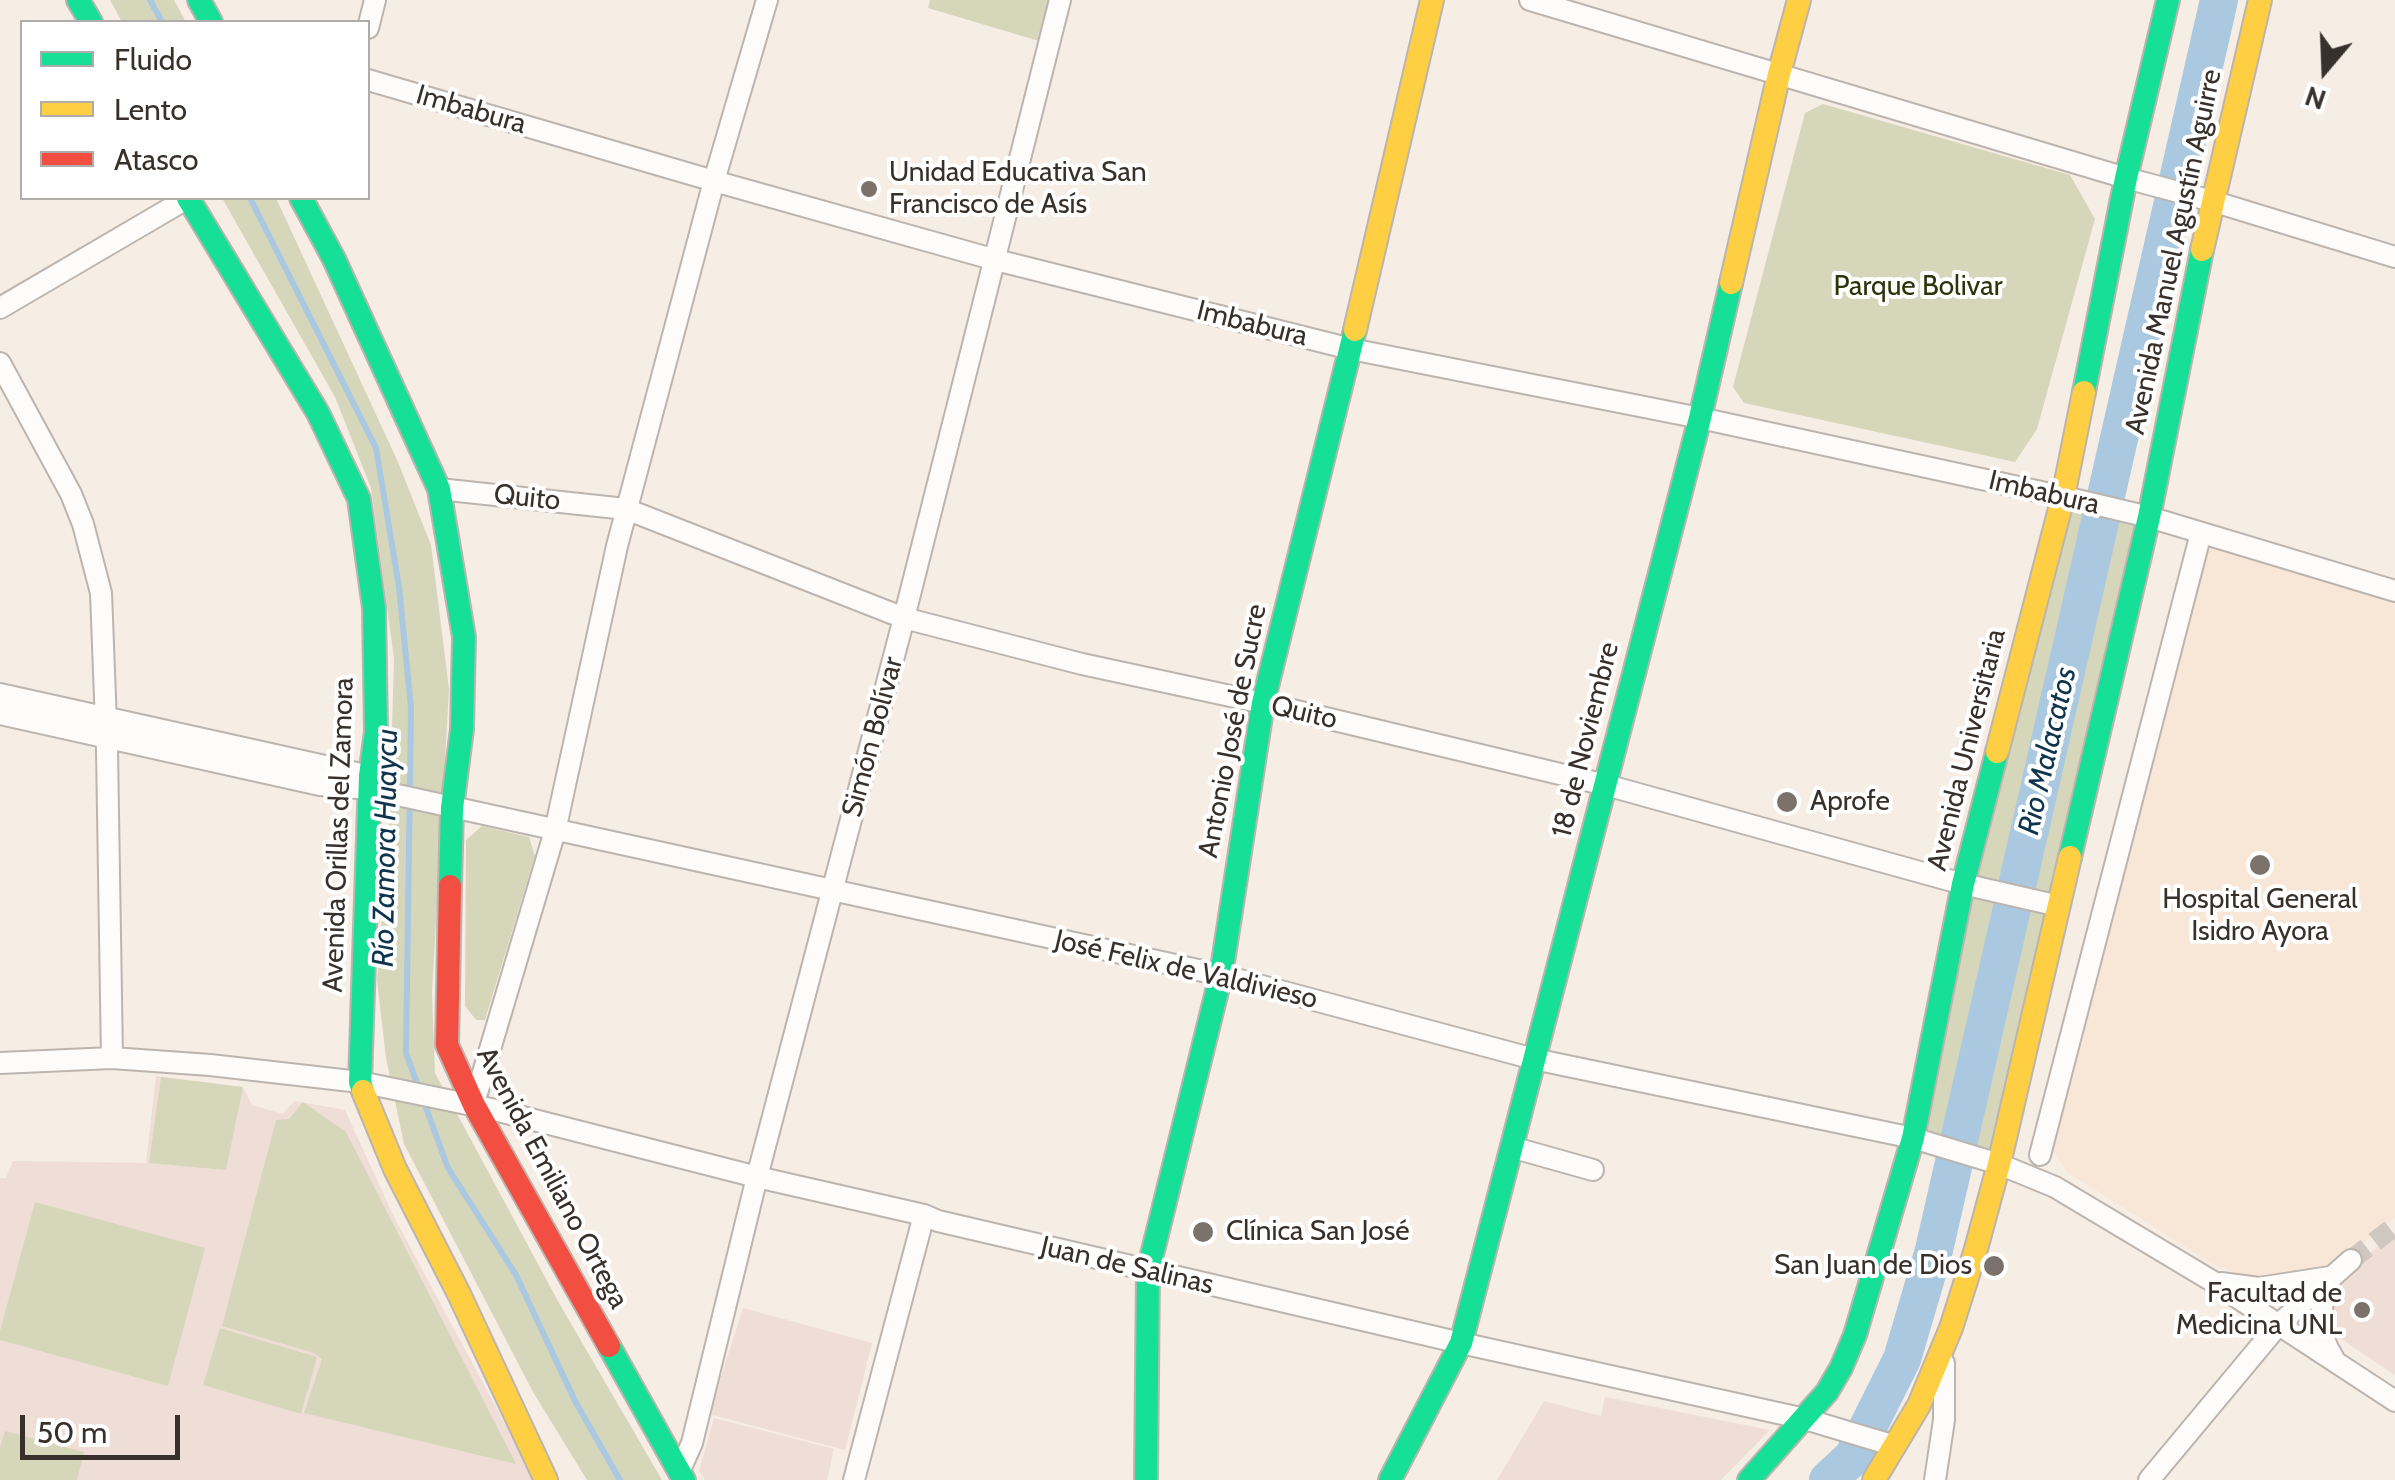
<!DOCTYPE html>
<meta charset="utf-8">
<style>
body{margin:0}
#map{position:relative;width:2395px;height:1480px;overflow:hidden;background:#f6ede5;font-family:Cabin,sans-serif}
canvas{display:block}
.legend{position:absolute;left:20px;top:20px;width:350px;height:180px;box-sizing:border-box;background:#fff;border:2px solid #afacaa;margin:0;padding:12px 18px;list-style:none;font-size:30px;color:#38302a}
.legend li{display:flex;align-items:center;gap:20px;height:50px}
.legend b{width:50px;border:2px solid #afacaa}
.north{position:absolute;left:2275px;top:20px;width:100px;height:100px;-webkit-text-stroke:8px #fff;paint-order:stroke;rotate:199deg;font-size:28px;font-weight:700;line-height:40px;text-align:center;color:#38302a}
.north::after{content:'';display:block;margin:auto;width:35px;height:45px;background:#38302a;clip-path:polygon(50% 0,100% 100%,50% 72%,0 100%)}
.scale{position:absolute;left:20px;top:1415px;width:160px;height:45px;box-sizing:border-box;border:5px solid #38302a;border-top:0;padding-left:12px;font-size:30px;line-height:35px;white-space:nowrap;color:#38302a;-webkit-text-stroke:8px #fff;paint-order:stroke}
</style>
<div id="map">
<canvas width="2395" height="1480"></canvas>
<ul class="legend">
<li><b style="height:12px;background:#16e098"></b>Fluido</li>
<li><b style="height:12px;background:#ffcf43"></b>Lento</li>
<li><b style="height:12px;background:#f24e42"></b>Atasco</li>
</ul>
<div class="north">N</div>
<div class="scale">50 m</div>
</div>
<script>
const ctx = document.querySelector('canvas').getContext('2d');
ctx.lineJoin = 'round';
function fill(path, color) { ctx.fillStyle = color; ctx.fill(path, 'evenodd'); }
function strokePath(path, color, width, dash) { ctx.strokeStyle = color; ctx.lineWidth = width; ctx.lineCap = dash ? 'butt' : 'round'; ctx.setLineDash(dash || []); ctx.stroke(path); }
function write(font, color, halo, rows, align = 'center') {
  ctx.font = font + ' Cabin,sans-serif'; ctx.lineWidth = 8; ctx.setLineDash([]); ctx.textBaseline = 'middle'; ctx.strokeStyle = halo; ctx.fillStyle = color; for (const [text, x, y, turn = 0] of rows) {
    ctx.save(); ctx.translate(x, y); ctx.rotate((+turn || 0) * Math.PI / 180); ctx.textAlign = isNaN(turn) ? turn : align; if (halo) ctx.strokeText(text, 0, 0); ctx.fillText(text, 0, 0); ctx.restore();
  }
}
fill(new Path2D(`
 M2205,537L2395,593V1218L2329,1270L2258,1281L2213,1264L2067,1172L2052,1149L2077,1061Z`), '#f8e6d6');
fill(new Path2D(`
 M156,1076L243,1087L252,1105L283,1114L294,1101L345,1110L394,1217L535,1480H0V1178H6L13,1161L146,1163Z
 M2395,1233V1375L2338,1337L2329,1318L2337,1280Z
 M743,1308L872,1343L845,1450L709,1414Z
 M1605,1397L1770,1430L1721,1480H1497L1544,1401L1601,1416Z
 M714,1418L834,1449L827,1480H705L699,1471Z`), '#efded6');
fill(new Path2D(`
 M110,0H174L186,22H122Z
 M930,0H1050L1039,41L928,8Z
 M1823,104L2070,175L2095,219L2037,429L2015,462L1744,403L1733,387L1805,113Z
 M222,198H276L398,462L431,545L449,689L432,993L435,1073L559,1303L662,1480H587L533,1392L404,1144L386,1058L377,980L389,832L394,659L371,488L335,397Z
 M2064,497L2149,518L1997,1163L1916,1137Z
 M482,826L529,837L535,856L485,1020H476L465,1006L466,840Z
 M161,1077L243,1087L226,1170L149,1163Z
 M303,1102L346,1132L516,1464L304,1413L322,1359L314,1353L222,1326L276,1120L289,1119Z
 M35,1202L205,1248L168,1386L0,1340V1331Z
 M220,1328L317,1357L301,1414L203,1385Z
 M5,1431L84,1452L77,1480H0V1447Z`), '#d6d6bb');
strokePath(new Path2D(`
 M150,0L162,22
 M250,198L376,448L399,587L411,708L406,1053L448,1168L516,1275L575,1401L620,1480`), '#aac8e0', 6);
strokePath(new Path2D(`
 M1828,1480L1853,1457L1902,1359L1934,1250L2219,0`), '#aac8e0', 38);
strokePath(new Path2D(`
 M2351,1260L2395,1226`), '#d0c7c0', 20, [20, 10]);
const street = new Path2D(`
 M1530,0L2126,178L2212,201L2395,257
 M368,28L375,0
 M368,80L714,181L996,260L1351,349L1700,418L2069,498L2149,517L2395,591
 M0,308L188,198
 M0,363L71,494L83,524L101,593L107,750L112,1058
 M439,489L626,509L904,618L1082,664L1263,703L1606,785L1963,884L2059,906
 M0,694L370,776
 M0,714L320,785L370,789L1221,975L1534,1059L1913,1138L1999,1164L2055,1187L2212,1281L2395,1401
 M0,1063L112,1058L210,1065L360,1082L491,1109L757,1177L924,1215L938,1221L1461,1343L1805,1419L1895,1446
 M474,1103L555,831L617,546L714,181L767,0
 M1511,1147L1593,1170
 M2040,1155L2201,533
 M2330,1281C2319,1308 2316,1332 2333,1357
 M2221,1283L2259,1288L2330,1277
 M679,1472L692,1443L757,1177L904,618L1060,0
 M854,1480L924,1215
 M1935,1480L1944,1420V1363
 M2149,1480L2279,1324L2351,1260`);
const fast = new Path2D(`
 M78,0L91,22
 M199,0L211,22
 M188,198L318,413L359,499L374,608L376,732L370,776L360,1082L363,1091
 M301,198L334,259L439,489L464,637L462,729L452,808L450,886
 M2084,392L2126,178L2168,0
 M2070,857L2149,517L2202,250
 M609,1346L684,1480
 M1146,1480L1148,1271L1221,975L1263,703L1355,330
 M1390,1480L1461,1343L1700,418L1731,283
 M1749,1480L1827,1392L1841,1368L1855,1335L1913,1138L1963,884L1997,752`);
const slow = new Path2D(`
 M2202,250L2260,0
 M1731,283L1779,74L1799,0
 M1355,330L1432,0
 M1997,752L2063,497L2084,392
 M363,1091L395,1169L459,1294L546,1480
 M1874,1480L1919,1405L1951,1328L1976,1249L1999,1164L2070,857`);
const jam = new Path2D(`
 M450,886L447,1045L474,1105L609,1346`);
strokePath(street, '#bcb4ae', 24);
strokePath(fast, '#bcb4ae', 26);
strokePath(slow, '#bcb4ae', 26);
strokePath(jam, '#bcb4ae', 26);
strokePath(street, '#fefcfb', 20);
strokePath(fast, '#16e098', 22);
strokePath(slow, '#ffcf43', 22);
strokePath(jam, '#f24e42', 22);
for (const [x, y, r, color] of [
 [869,189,10,"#7a726b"],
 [1787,802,12,"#7a726b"],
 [2260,865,12,"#7a726b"],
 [1203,1232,12,"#7a726b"],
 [1994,1266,12,"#7a726b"],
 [2362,1310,10,"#7a726b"]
]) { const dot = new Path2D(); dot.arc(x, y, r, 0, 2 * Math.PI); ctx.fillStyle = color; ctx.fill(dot); strokePath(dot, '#fff', 4); }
write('28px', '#38302a', '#fff', [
 ["Imbabura",471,110,16],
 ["Avenida Manuel Agustín Aguirre",2174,252,-78],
 ["Imbabura",1252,324,14],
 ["Imbabura",2044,493,13],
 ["Quito",527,498,6],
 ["Quito",1304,713,13],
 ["Antonio José de Sucre",1233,731,-79],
 ["Simón Bolívar",873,737,-75],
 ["18 de Noviembre",1586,740,-76],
 ["Avenida Universitaria",1967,750,-76],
 ["Avenida Orillas del Zamora",339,835,-88],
 ["José Felix de Valdivieso",1186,970,13],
 ["Avenida Emiliano Ortega",552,1178,62],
 ["Juan de Salinas",1127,1266,13]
]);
write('28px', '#38302a', '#fff', [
 ["Unidad Educativa San",889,173],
 ["Francisco de Asís",889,205],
 ["Aprofe",1810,802],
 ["Hospital General",2260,900,"center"],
 ["Isidro Ayora",2260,932,"center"],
 ["Clínica San José",1226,1232],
 ["San Juan de Dios",1972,1266,"right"],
 ["Facultad de",2342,1294,"right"],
 ["Medicina UNL",2342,1326,"right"]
], 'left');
write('28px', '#2e340a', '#fff', [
 ["Parque Bolivar",1918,287]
]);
write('italic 30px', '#0f354e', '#fff', [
 ["Rio Malacatos",2048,751,-77],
 ["Río Zamora Huaycu",386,848,-89]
]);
</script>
